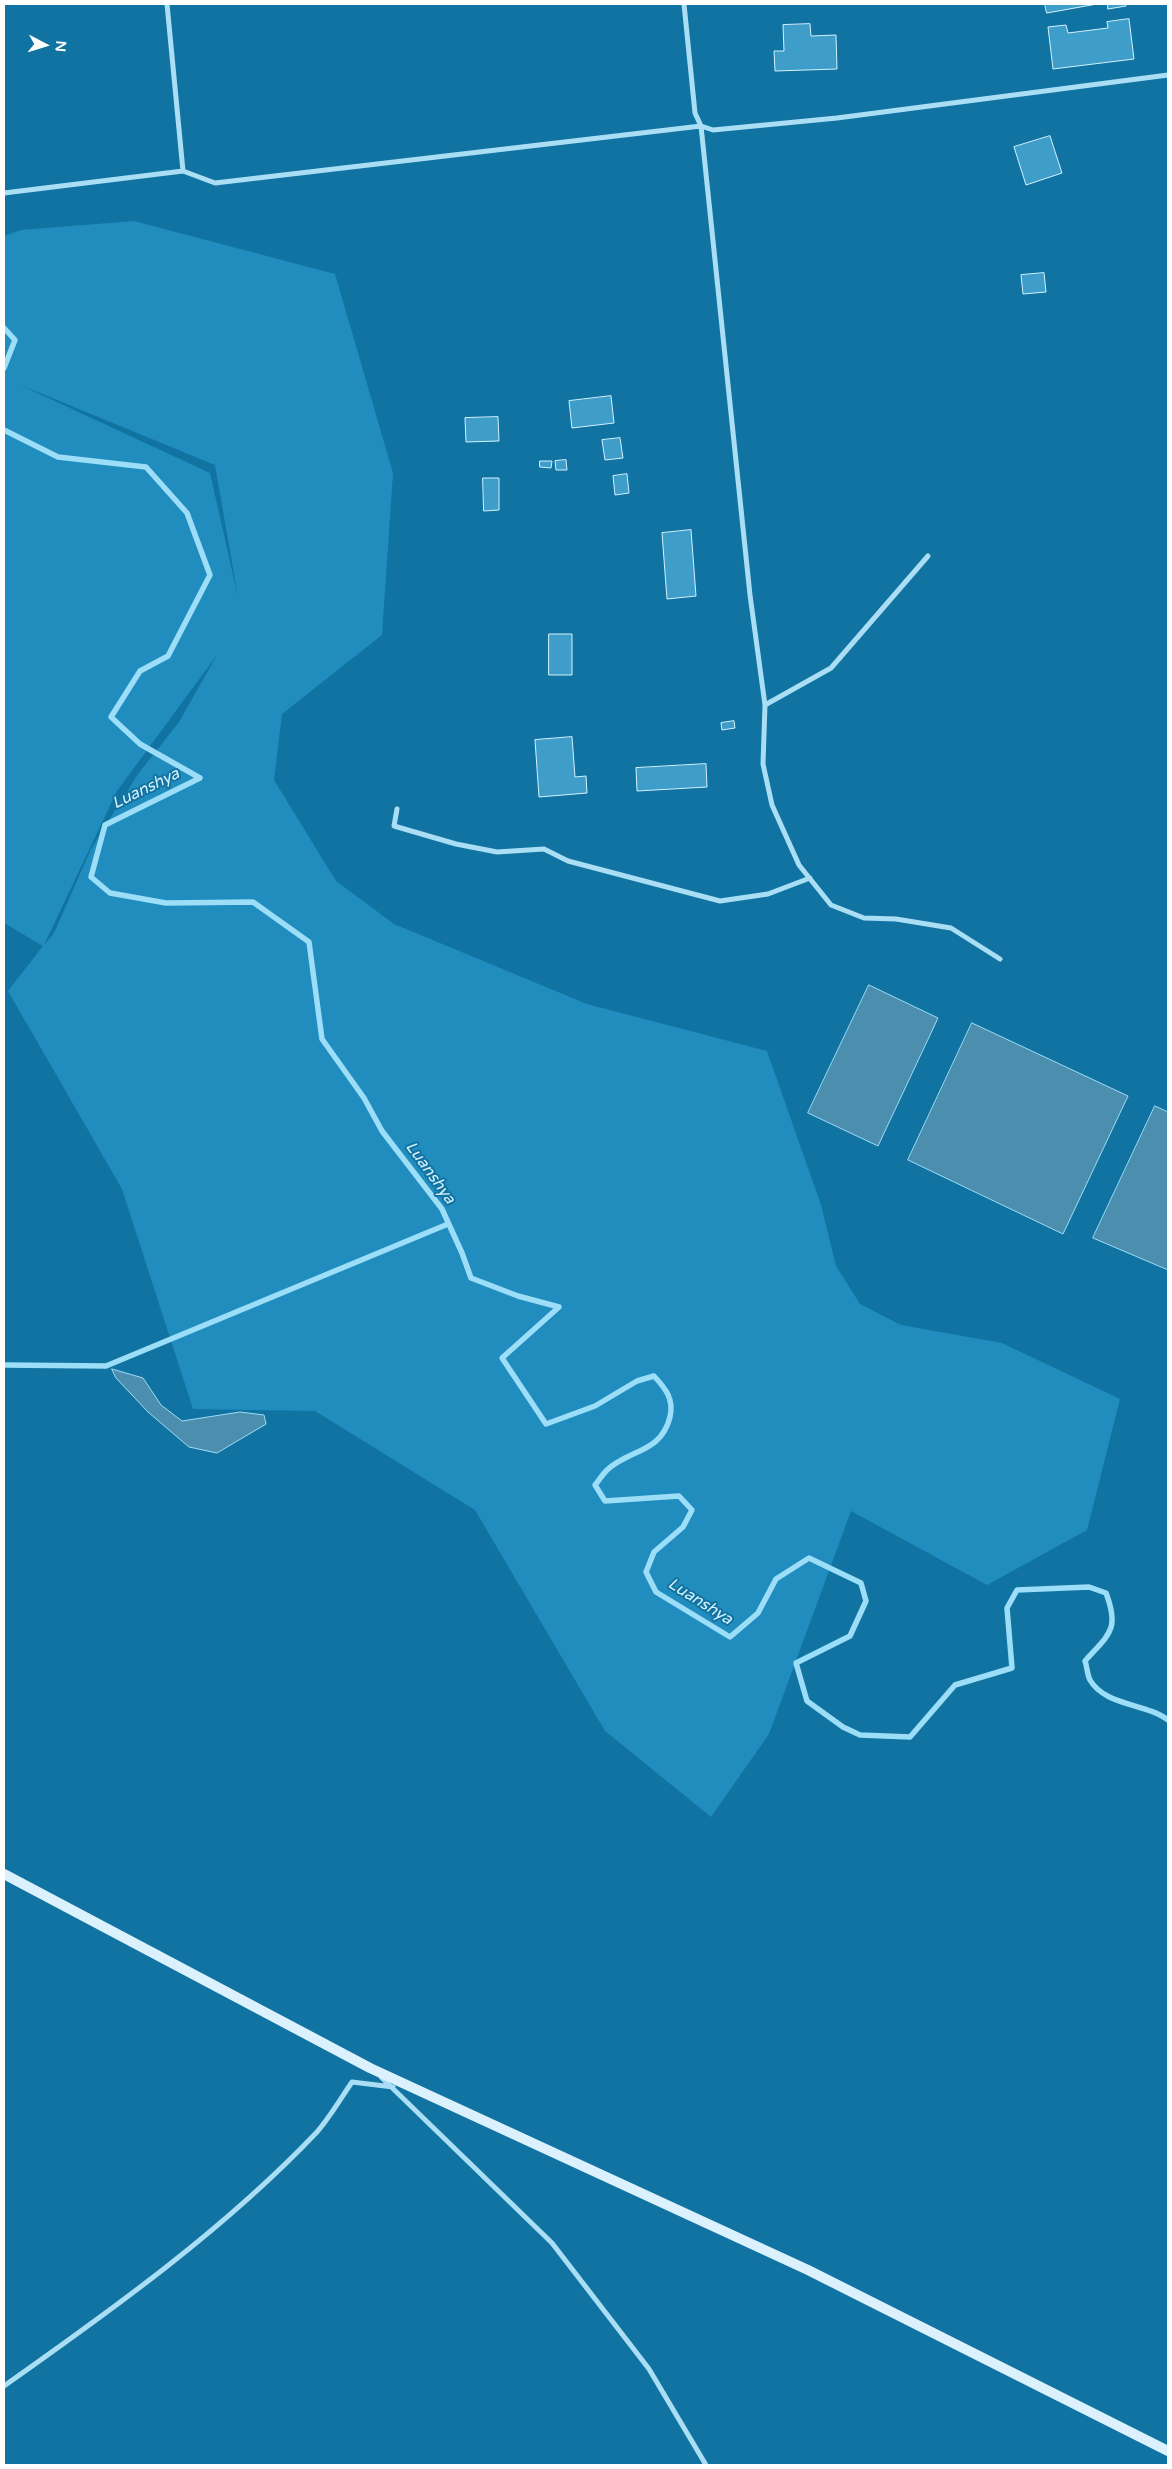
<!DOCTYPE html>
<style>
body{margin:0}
#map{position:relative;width:1172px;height:2469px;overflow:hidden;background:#1173a1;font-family:"Varela Round",sans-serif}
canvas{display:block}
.frame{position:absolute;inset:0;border:5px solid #fff;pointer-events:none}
.north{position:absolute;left:20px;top:20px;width:50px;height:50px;-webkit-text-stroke:4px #1173a1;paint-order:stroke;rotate:95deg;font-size:14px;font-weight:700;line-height:20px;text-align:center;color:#fff}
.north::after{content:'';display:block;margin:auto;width:18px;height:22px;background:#fff;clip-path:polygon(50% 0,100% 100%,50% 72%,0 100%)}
</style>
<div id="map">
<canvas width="1172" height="2469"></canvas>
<div class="frame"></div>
<div class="north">N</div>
</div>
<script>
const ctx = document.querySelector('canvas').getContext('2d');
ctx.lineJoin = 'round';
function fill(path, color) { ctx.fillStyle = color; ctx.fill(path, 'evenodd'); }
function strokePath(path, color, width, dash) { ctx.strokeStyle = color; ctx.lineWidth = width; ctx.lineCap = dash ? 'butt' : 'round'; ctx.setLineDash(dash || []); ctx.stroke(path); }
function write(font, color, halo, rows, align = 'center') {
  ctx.font = font + ' "Varela Round",sans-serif'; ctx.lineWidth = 4; ctx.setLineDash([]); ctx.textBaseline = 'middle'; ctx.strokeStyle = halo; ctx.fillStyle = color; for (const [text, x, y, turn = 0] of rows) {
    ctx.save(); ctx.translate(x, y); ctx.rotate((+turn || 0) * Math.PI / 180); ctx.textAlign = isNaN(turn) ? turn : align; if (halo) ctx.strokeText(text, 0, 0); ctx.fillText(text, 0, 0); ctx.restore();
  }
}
fill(new Path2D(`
 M134,221L335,274L393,473L382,635L282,714L274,780L336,881L394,924L587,1004L767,1051L821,1205L836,1266L860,1304L901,1325L1002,1343L1120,1399L1087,1530L987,1585L851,1511L769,1734L711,1817L605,1731L475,1510L315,1411L193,1409L122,1189L8,991L43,946L4,923V236L21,230ZM18,384L215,465L238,597L210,473ZM217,655L179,722L138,774L91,849L54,933L44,945L117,791Z`), '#208dbe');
const water = new Path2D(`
 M869,985L938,1018L878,1146L808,1113Z
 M972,1023L1128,1096L1063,1234L908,1160Z
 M1155,1106L1168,1112V1270L1093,1238Z
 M112,1369L143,1378L161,1405L182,1421L240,1412L264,1415L266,1424L217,1453L189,1447L148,1412L116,1378Z`);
fill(water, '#4c8ead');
strokePath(water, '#9cddf8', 1);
strokePath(new Path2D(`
 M4,328L15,340L4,368
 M4,430L58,457L146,467L187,513L210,575L168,656L140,671L111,717L140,744L200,778L105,825L91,877L110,893L166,903L253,902L309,942L322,1039L364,1098L382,1131L442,1209L462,1253L471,1278L518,1296L559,1307L502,1358L546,1424L595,1406L637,1381L654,1376C666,1389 674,1399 670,1417C661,1453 630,1449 607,1470C603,1474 599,1480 595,1485L605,1501L679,1496L692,1510L683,1527L654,1552L646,1572L656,1592L730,1637L758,1613L776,1579L809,1558L861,1583L866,1601L850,1636L796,1663L807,1701L843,1727L860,1735L910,1737L955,1685L1012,1668L1007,1608L1017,1590L1089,1587L1106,1593C1120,1630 1109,1634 1085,1661C1087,1666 1087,1674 1090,1680C1105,1706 1146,1703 1168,1720
 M4,1365L106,1366L448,1224`), '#9cddf8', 5.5);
const building = new Path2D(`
 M1045,4H1097L1047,13Z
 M1108,4H1126V6L1108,9Z
 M1129,19L1134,59L1053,69L1048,27L1066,25L1068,33L1108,28L1107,22Z
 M810,24L811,36L836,35L837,69L775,71L774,51H784L783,25Z
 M1050,136L1062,173L1026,185L1014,147Z
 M1044,273L1046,292L1023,294L1021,275Z
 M611,396L614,423L572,428L569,401Z
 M498,417L499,441L466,442L465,418Z
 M620,438L623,458L605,460L602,440Z
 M566,460L567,470H556L555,461Z
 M540,461H552L551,468L540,467Z
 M627,474L629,493L615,495L613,476Z
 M483,478H499V510L484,511Z
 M691,530L696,596L667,599L662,533Z
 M549,634H572V675H549Z
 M734,721L735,728L722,730L721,723Z
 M572,737L575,777L586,776L587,793L539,797L535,740Z
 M706,764L707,787L637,791L636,768Z`);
fill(building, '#3e9ec9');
strokePath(building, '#d3f1fe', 1);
strokePath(new Path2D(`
 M167,4L183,171L215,183L701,126L750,595L765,705L763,764L772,805L799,865L831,905L864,918L896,919L951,928L1000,959
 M684,4L695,113L701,126L713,130L837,118L1168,75
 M4,193L183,171
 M765,705L831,668L928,556
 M397,809L394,826L456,844L497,852L544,849L568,861L720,901L768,894L810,878
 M381,2077L552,2243L649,2369L706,2465
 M4,2386C113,2309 225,2229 317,2132C330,2117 341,2098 352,2082L393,2087`), '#aadef5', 5);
strokePath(new Path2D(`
 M4,1874L370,2068L808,2270L1168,2451`), '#dbf2fe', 10);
write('italic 16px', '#d7f2fd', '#1173a1', [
 ["Luanshya",146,789,-26],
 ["Luanshya",430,1173,54],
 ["Luanshya",700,1602,32]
]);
</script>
